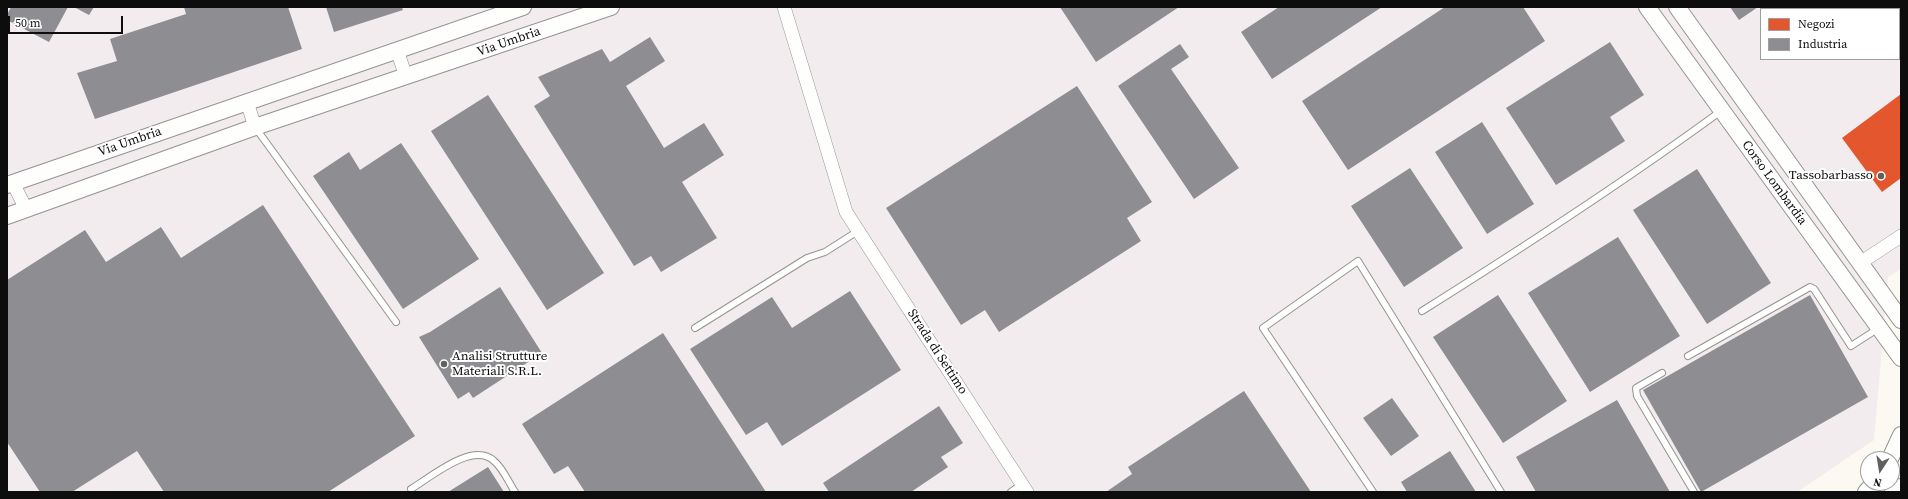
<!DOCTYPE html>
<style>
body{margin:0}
#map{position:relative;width:1908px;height:499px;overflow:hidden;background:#fbf9f2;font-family:"Source Serif 4",serif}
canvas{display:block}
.frame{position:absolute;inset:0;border:8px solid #0d0d0d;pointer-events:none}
.legend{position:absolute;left:1760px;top:8px;width:140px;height:52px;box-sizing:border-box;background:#fff;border:1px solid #9e9e9e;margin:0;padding:5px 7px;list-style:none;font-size:12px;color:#0d0d0d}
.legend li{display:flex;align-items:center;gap:8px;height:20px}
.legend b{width:20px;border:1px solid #9e9e9e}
.north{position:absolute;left:1860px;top:451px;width:40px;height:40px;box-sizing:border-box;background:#fff;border:1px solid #9e9e9e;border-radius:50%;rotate:192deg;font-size:11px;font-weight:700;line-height:16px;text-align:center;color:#0d0d0d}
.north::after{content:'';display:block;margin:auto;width:14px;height:18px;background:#60605d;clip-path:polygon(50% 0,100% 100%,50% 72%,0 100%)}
.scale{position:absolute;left:8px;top:16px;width:115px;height:18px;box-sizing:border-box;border:2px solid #0d0d0d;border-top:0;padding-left:5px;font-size:12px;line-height:14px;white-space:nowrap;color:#0d0d0d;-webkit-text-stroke:3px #fff;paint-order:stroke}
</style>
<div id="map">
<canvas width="1908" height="499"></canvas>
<div class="frame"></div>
<ul class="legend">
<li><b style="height:11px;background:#e4572e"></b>Negozi</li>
<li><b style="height:11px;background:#8d8d92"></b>Industria</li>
</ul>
<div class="north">N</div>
<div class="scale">50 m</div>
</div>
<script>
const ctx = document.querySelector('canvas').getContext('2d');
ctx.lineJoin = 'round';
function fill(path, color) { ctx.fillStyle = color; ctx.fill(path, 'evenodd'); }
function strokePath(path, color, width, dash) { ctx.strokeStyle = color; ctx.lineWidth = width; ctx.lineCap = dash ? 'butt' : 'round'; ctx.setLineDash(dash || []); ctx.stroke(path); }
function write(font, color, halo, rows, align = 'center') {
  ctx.font = font + ' "Source Serif 4",serif'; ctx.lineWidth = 4; ctx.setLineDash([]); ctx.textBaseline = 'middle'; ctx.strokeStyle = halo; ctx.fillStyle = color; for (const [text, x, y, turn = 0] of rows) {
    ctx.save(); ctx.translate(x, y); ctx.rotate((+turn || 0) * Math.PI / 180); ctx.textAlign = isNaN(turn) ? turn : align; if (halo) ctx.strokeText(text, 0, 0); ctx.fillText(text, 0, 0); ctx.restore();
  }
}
fill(new Path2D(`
 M7,7H1901V269L1888,277L1874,440L1797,492H7ZM1761,9H1899V59H1761Z`), '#f2ecef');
fill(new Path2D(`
 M1901,94V178L1882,192L1842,138Z`), '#e4572e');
fill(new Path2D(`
 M11,7H68L49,42L7,20V15Z
 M74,7H94L89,15Z
 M184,7H288L302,49L95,119L77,73L117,61L110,39L186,14Z
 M326,7H402L403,10L334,32Z
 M1060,7H1179L1096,62Z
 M1279,7H1382L1272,79L1241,32Z
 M1445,7H1523L1545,41L1348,170L1302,101Z
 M1730,7H1758L1739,20Z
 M1858,7H1901V24L1899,23V9H1863Z
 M650,37L665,61L626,86L664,148L704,123L724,155L682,182L717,238L661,272L651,256L634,266L534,106L550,96L538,77L602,49L610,62Z
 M1610,42L1644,95L1610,117L1625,141L1556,185L1506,108Z
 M1180,44L1189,57L1171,69L1239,168L1194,199L1118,86Z
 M1077,86L1152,202L1127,218L1141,241L999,332L985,310L961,325L886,208Z
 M488,95L604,273L547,310L431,131Z
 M1482,122L1534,204L1487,234L1435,152Z
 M401,143L479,259L403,309L313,176L349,152L360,170Z
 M1410,168L1463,248L1404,287L1351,206Z
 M1697,169L1771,283L1707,324L1633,210Z
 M263,205L415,436L328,492H164L137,451L72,492H40L7,442V280L85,230L106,262L161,227L181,258Z
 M1618,237L1680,336L1590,392L1528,293Z
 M500,287L542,353L473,398L469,392L458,399L419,337L430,332Z
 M850,291L901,370L782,446L767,422L746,435L690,349L772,297L792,328Z
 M1498,295L1567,401L1503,443L1433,337Z
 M1810,295L1868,397L1701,492L1643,390Z
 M663,333L766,492H585L568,466L554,474L522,424Z
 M1244,391L1311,492H1106L1132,474L1128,467Z
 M1392,398L1419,436L1391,456L1363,418Z
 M1617,400L1670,492H1536L1516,457Z
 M939,406L963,443L941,457L948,467L911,492H829L823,483Z
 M1450,451L1476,492H1407L1401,482Z
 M488,467L504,492H448Z`), '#8d8d92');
const service = new Path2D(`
 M255,127L396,322
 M1422,311C1524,247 1624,182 1721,111
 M695,328L807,258L825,252L858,231
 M1688,356L1810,287L1814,289L1851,346L1879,328
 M1662,373L1636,388L1637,396L1694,492
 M411,489C431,477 473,441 494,461C503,468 509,483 515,492
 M1011,492L1022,484
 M1373,492L1263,328L1358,261L1501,492`);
const minor = new Path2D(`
 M784,7L846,212L1027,492
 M397,50L406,77
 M247,102L255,127
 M13,183L26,209
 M1860,263L1901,236`);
const tertiary = new Path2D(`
 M1647,7L1901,358
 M1677,7L1901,320
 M7,185L523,7
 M7,216L255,127L611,7
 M1890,459L1901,435
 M1866,492L1874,483
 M1893,492L1901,487`);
strokePath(service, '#949390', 8);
strokePath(minor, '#949390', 14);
strokePath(tertiary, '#949390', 18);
strokePath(service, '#fefefd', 6);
strokePath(minor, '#fefefd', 13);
strokePath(tertiary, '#fefefd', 16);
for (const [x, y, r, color] of [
 [1881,176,4,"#60605d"],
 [444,364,4,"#60605d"]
]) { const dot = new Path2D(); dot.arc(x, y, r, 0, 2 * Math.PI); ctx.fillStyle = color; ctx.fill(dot); strokePath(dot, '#fff', 1.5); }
write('13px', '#0d0d0d', '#fff', [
 ["Via Umbria",509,42,-19],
 ["Via Umbria",130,142,-19],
 ["Corso Lombardia",1774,183,54],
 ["Strada di Settimo",937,352,57]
]);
write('13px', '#0d0d0d', '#fff', [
 ["Tassobarbasso",1873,176],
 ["Analisi Strutture",452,357,"left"],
 ["Materiali S.R.L.",452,372,"left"]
], 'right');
</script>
